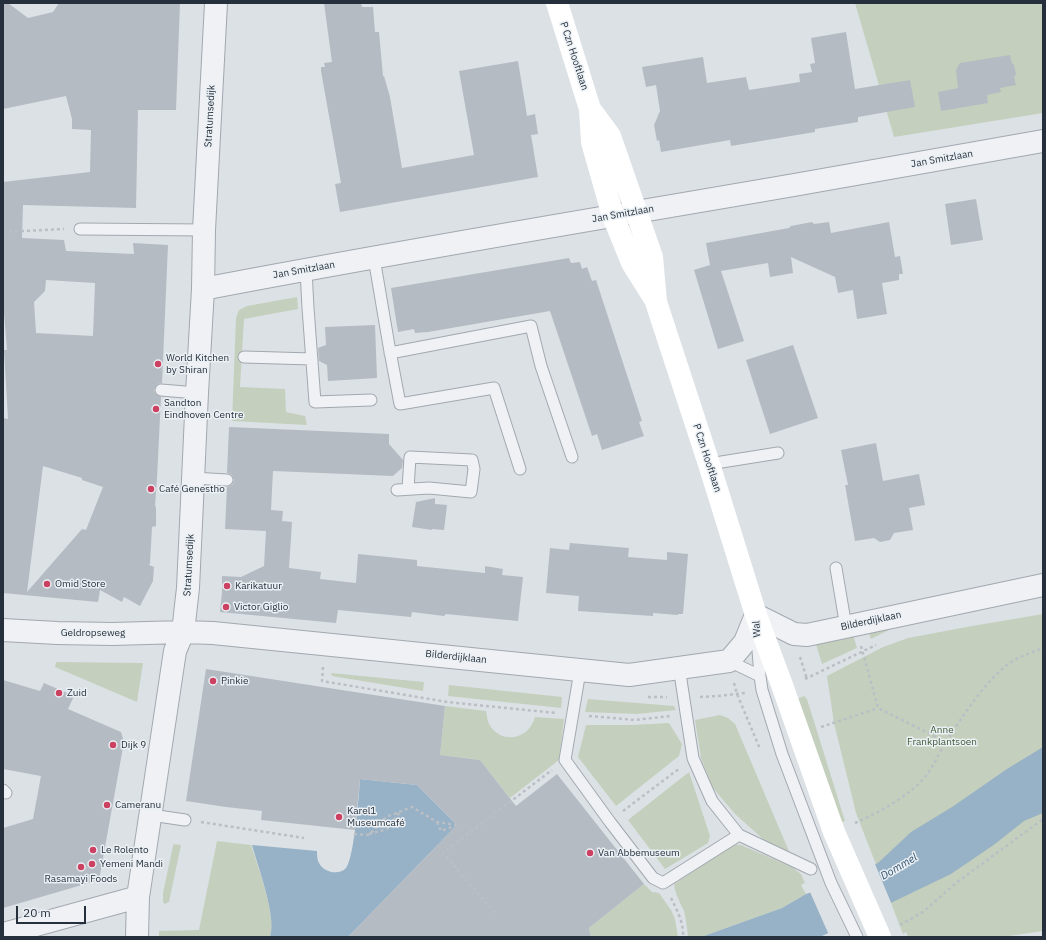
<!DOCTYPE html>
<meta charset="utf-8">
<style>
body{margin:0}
#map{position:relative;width:1046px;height:940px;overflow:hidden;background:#dce1e6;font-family:"IBM Plex Sans",sans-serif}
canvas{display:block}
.frame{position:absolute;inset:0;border:4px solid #26303c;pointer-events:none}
.scale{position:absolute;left:16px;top:906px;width:70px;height:18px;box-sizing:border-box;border:2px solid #26303c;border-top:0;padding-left:5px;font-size:12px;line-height:14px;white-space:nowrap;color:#26303c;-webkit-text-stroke:3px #ebf0f4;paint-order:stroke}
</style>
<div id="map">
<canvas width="1046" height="940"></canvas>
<div class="frame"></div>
<div class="scale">20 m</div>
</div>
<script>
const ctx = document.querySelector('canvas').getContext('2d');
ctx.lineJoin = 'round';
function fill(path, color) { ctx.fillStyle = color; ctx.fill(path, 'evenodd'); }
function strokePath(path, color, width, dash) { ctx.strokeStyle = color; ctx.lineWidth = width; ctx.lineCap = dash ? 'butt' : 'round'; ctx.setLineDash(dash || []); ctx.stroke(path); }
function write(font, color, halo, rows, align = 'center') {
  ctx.font = font + ' "IBM Plex Sans",sans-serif'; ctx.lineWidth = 3; ctx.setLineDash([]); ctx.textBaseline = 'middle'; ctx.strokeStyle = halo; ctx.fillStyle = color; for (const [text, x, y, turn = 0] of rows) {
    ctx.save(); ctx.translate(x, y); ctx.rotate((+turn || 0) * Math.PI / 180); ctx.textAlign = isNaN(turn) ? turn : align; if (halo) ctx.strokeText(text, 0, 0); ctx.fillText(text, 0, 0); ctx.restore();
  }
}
fill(new Path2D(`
 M855,3H1043V113L894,137Z
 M297,297L298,309L244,319L240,387L285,389L286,412L305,416L307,425L232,421L236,318L239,310L247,306Z
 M998,603L999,606L893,628L871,639L868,630Z
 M1043,614V931L1002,937H908L906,932L903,934L856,813L834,723L827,676L883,647L908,638L972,626Z
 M853,634L857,648L822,664L815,641Z
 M56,662L143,663L137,702L55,667Z
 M331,673L424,682L423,691L332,676Z
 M449,685L562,697L561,708L448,696Z
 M804,696L807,699L845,821L836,824L797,699Z
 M588,699L674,706L676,710L637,714L585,712Z
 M445,706L486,711C487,715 487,720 489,724C501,745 529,740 535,717L564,719L559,760L510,798L480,760L440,755Z
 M720,715L728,718L735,724L791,856L764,840L735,814L713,788L701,758L695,720Z
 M669,723L682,744L679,756L616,806L578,757L586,725H632Z
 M689,772L710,836L708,843L665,869L628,820Z
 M217,841L251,845C258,867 277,917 270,937H159V931L199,930Z
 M174,844L181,845L169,902L165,904L163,902V893L173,846Z
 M734,844L741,845L792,867L801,874L805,883L801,885L806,894L782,908L701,937H688C687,928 686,920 684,911C680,902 675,894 674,884Z
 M644,884L652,892L659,893L671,910L675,919L678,937H591L589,928Z`), '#c4d0bd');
fill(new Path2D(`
 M1043,747V813L1024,821L995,844L951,874L820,937H701L782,908L806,894L828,886L878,863L911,832L952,807L1007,769Z
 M360,779L417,785L457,825L348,937H270C277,917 258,867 252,845L317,851C317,855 317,860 319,863C323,872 339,876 346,868C354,858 359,795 360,779Z`), '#97b2c6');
fill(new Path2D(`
 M875,864L892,905L829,935L810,892Z`), '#dce1e6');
fill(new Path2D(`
 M3,3H8L28,18L53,12L59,3H180L176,110H138L136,208L23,205L22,238L64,240L66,251L134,254L133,243L168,245L162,383L158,384L156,386L154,390L155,393L157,395L161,397L157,478L155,506L156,507V526L152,527L150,563L149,565L154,567L153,581L140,606L124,597L122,602L100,590L98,602L3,593V418L8,419L4,350H7L3,300V182L90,172L91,130L72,129V119L66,96L3,109ZM46,280L95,283L93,336L36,333L34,302L45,291ZM43,466L82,478V480L103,487L86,530L82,529L27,592Z
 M324,3H361L362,7H373L375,32H379L383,76H384L390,97L402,168L474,155L459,71L518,61L527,116L535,114L538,134L531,135L538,177L340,212L335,184L341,183L321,71V67H325L324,63L332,62Z
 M846,32L855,89L910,80L915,107L858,117V122L815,129V132L731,146L730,140L661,152L659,140L657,141L654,125L660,111L656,85L646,87L642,67L703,57L707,83L746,77L749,90L800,82L799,74L812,72L810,64L815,63L811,38Z
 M1010,55L1012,63L1014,65L1016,74L1014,77L1016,85L1000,88L1001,92L987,95L988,103L941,111L938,92L958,88L956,70L960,63Z
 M976,199L983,240L951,245L945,204Z
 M812,222L814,224L829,222L831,233L889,222L895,257L900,256L903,274H899V280L882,283L887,314L857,319L853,290L838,293L835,277L791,257L793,273L770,277L768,263L721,271L744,341L718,349L694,270L710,265L706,243L789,228L791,226Z
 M569,258L571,263L580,262L582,269L587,267L592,281L596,280L642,421L639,422L644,436L602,450L597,434L592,436L550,311L428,332L415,333L414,329L398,332L391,288Z
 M375,325L377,378L328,381L327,365L319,361L318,348L326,345L325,327Z
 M793,345L818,418L770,434L746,360Z
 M229,427L389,434V444L403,460L402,468L393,476L273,471L271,510L283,511L282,521L292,522L289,568L321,572L320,579L356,583L358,554L417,560V566L485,573V566L503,569L502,575L523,577L518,621L446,614L444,616L412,612L411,617L338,610L336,623L220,612L222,592V576L241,577L264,566L266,531L225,529L227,487L230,486L233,484L234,480L233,477L231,474L227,473Z
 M876,443L883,481L919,474L925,505L909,508L913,530L894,533L890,540L880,542L874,538L855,541L845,485H848L841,450Z
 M435,498V504L447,505L444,530L432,529V530L412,527L416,502Z
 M570,543L629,548L628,557L667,560V552L688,554L683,614H678V615L653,613V616L578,611L579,596L546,593L550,548L569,550Z
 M206,669L445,706L440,755L480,760L516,806L557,774L644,884L589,928L591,937H348L457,825L417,785L360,779L355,830L261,820L262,811L226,807L186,801Z
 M3,680L40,691L44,683L74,696L68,709L121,732L124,742L99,880L3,908V828L33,819L41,776L3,769Z`), '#b4bbc3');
const lane = new Path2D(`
 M80,229L204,230
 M374,258L389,346L400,404L494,388L520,469
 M306,270L308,308L315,402L371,400
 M390,353L531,326L541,366L572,457
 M244,357L312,359
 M161,390L197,393
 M709,464L778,453
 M193,478L227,480
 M397,490L429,488L471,492L474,469L472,460L410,457L408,489
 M836,568L846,627
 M757,638L760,676L762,690L782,754L831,883L857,937
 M729,661L760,676
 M679,667L693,758L712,801L739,835L811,869
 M580,671L565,760L610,822L653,878L663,883L739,835
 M3,790L6,793
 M151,815L185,820`);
const street = new Path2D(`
 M203,289C400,251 597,219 794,185C877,171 960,156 1043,141
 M3,630L57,633L112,634L183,632L213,633L629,675L729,661L745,642L756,615L794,634L807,635L1043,585
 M3,934L138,897
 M137,937L138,897L175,651L183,632L188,588L197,393L203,289L204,230L216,3`);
strokePath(lane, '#a2a8b0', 13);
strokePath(street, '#a2a8b0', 24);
strokePath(new Path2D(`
 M3,232L64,229
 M861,646L878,708L946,742
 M800,657L807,679
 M323,667L322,681L447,702L556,713
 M805,679L876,645
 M734,683L737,694L760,749
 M648,697H667
 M700,697L718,696L745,693
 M589,716L635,720L670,716
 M821,727L878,708
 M623,811L680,768
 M201,822L304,838
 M437,822L441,831L455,826
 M855,823C880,812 908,797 926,776C934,766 939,752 946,742C962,717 984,683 1007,665C1018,657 1030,653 1043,648
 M354,834L369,835L386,817L412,807L437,822L457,825
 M369,834L387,829L399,813
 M671,898C677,910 684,923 683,937
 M495,913L443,853L552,770
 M900,925L923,912L956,883L1043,819`), '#bbbfc5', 2.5, [3, 3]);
strokePath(lane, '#eff1f5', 11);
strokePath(street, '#eff1f5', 22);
strokePath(new Path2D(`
 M557,3L590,109L592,142L613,216L632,263L654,298
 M590,109L610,136L652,257L656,302L709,464L756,615L782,685L834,832L880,937`), '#fff', 22);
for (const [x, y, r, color] of [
 [158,364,4,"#cc4161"],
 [156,409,4,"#cc4161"],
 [151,489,4,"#cc4161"],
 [47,584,4,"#cc4161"],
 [227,586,4,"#cc4161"],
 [226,607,4,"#cc4161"],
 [213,681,4,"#cc4161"],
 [59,693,4,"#cc4161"],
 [113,745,4,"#cc4161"],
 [107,805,4,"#cc4161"],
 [339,817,4,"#cc4161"],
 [93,850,4,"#cc4161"],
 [590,853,4,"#cc4161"],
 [92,864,4,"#cc4161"],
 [81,867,4,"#cc4161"]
]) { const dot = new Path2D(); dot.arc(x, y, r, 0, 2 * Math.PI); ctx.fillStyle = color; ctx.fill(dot); strokePath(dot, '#ebf0f4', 1.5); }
write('10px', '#26303c', '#ebf0f4', [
 ["P Czn Hooftlaan",574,56,72],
 ["Stratumsedijk",210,116,-87],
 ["Jan Smitzlaan",942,159,-10],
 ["Jan Smitzlaan",623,214,-10],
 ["Jan Smitzlaan",304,270,-10],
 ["P Czn Hooftlaan",707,458,72],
 ["Stratumsedijk",189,565,-87],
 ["Bilderdijklaan",871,621,-12],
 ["Wal",757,629,-93],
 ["Geldropseweg",93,633],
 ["Bilderdijklaan",456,657,6]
]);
write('10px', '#26303c', '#ebf0f4', [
 ["World Kitchen",166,358],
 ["by Shiran",166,370],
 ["Sandton",164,403],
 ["Eindhoven Centre",164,415],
 ["Café Genestho",159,489],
 ["Omid Store",55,584],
 ["Karikatuur",235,586],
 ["Victor Giglio",234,607],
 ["Pinkie",221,681],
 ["Zuid",67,693],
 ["Dijk 9",121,745],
 ["Cameranu",115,805],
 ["Karel1",347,811],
 ["Museumcafé",347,823],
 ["Le Rolento",101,850],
 ["Van Abbemuseum",598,853],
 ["Yemeni Mandi",100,864],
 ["Rasamayi Foods",81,879,"center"]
], 'left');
write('10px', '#3d5834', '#ebf0f4', [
 ["Anne",942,730],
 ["Frankplantsoen",942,742]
]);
write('italic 11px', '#31526f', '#ebf0f4', [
 ["Dommel",899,867,-31]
]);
</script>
